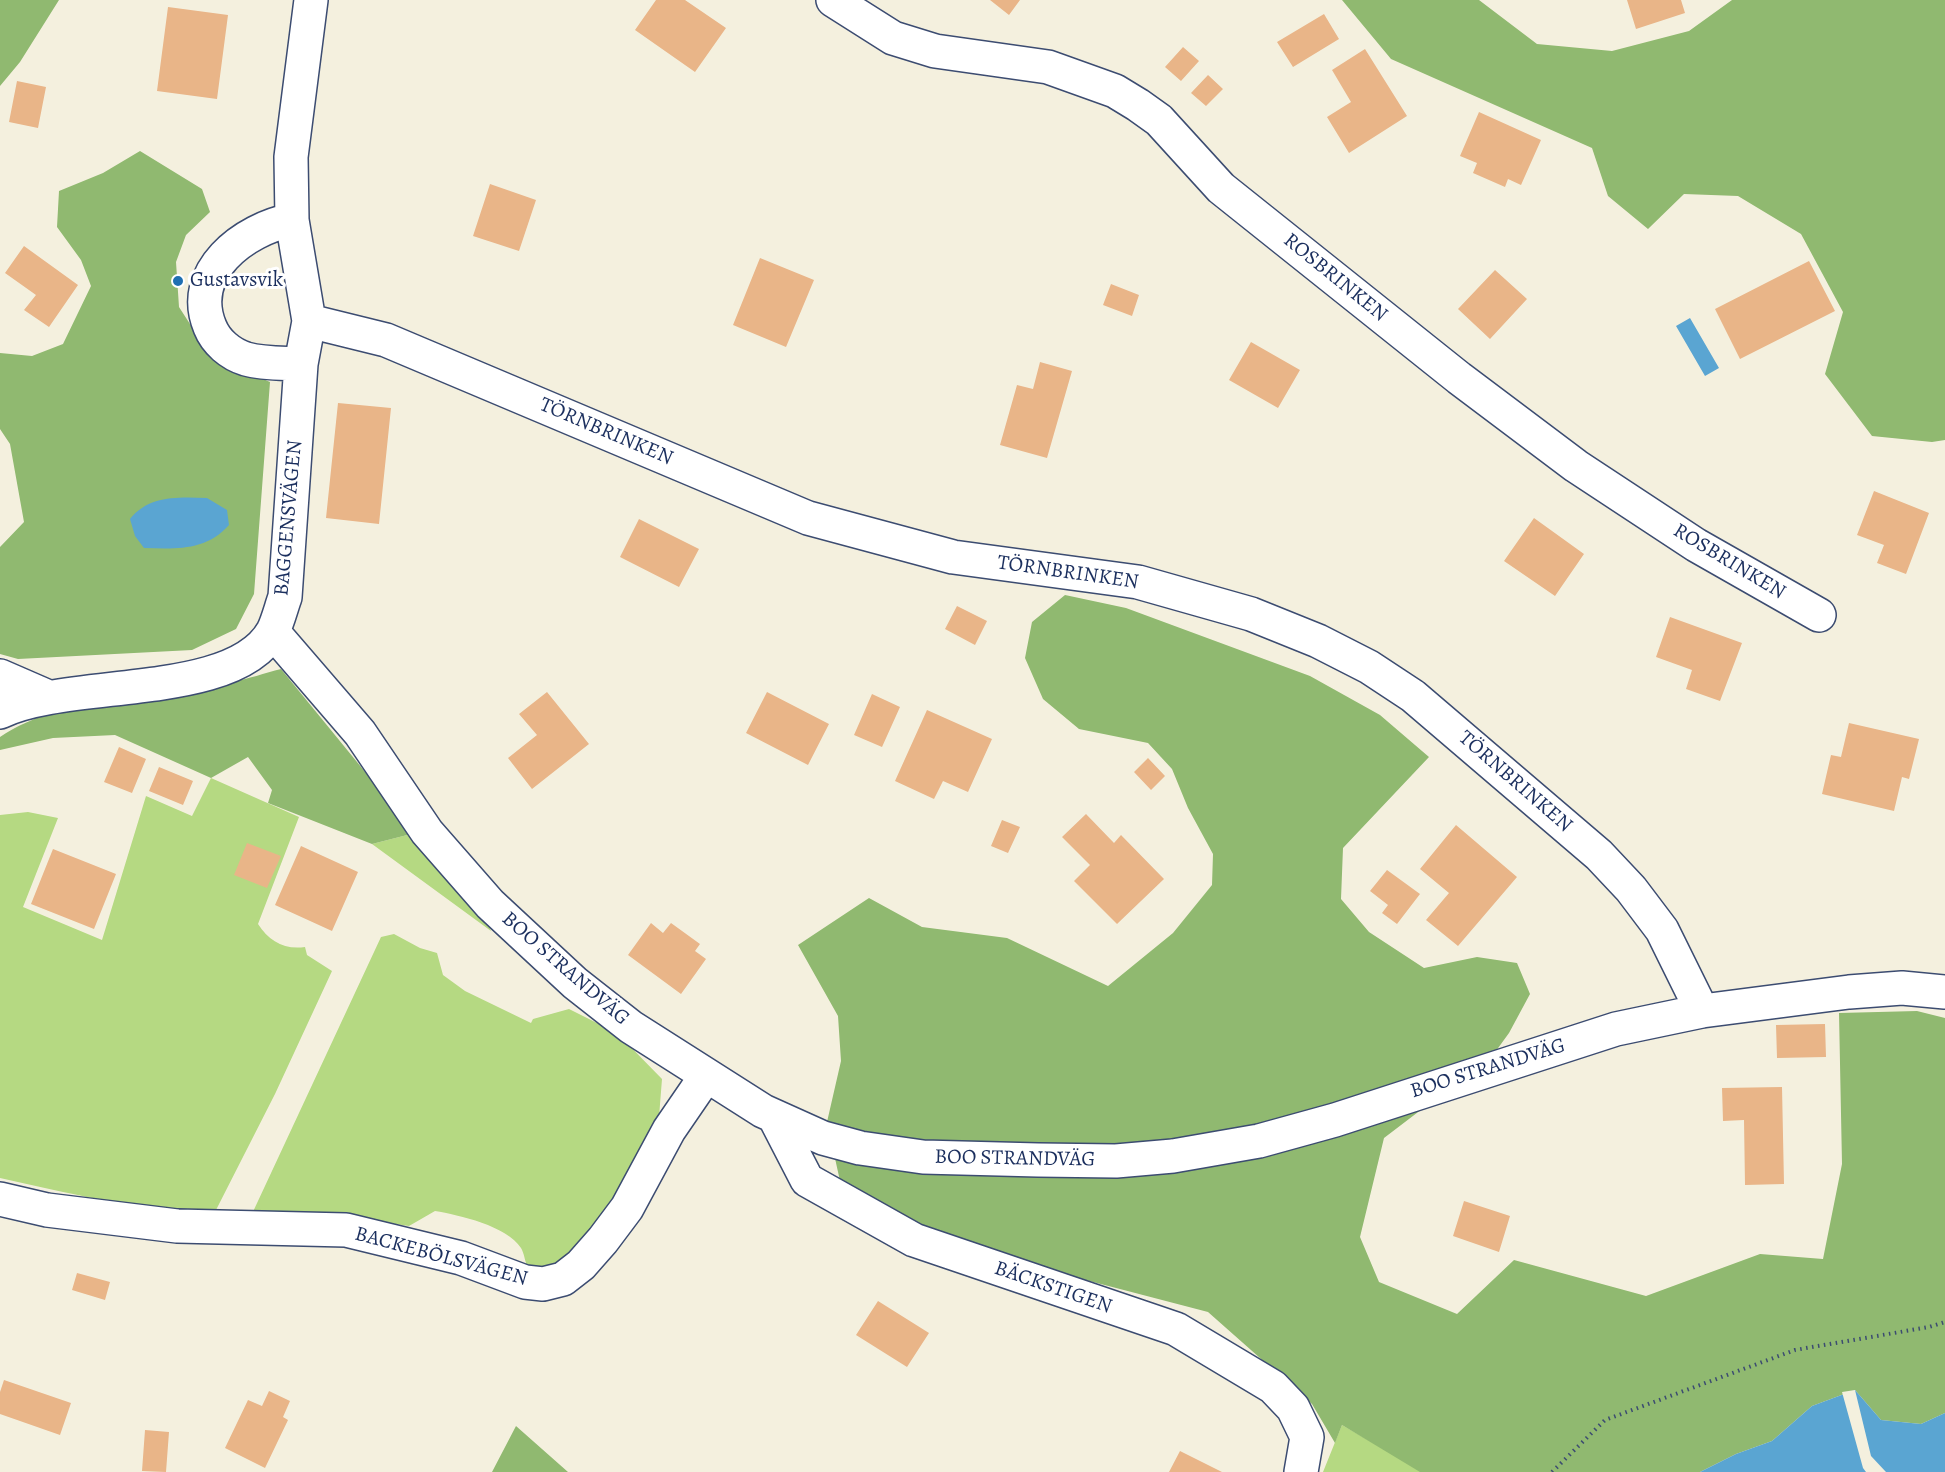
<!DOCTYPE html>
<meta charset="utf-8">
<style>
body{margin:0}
canvas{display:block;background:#f4f0de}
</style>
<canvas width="1945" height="1472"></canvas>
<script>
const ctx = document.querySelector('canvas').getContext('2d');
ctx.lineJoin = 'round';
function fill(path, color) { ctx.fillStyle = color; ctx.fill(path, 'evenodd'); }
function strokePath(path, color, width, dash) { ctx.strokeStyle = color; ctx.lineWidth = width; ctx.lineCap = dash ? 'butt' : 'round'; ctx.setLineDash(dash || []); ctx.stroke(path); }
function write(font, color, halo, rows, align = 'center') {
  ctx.font = font + ' Alegreya,serif'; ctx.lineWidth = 6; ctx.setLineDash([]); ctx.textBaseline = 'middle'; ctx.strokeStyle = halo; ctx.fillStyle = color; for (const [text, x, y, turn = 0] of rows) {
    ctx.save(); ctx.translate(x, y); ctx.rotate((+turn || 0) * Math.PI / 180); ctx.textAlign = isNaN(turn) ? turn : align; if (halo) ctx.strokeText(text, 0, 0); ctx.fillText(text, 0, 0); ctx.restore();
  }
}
fill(new Path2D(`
 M211,778L299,817L258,924C269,941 284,950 305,947L307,955L332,971L275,1094L216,1210C143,1213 70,1193 0,1178V815L28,812L58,818L23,907L102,940L146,796L192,816Z
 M415,833L484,913L491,931L372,844Z
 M394,934L420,948L437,953L443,975L465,991L531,1023L533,1019L569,1009L617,1033L662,1079L659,1117L608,1216L572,1257L541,1273L527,1266C525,1261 524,1253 521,1248C507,1226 459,1215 435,1211L409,1226L382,1222L251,1216L381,937Z
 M1342,1425L1420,1470V1472H1323Z`), '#b5d982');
fill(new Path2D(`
 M0,0H59L20,62L0,86Z
 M1342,0H1479L1537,44L1612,51L1689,31L1732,0H1945V440L1932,442L1872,436L1825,374L1843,312L1801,234L1738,196L1684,194L1648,229L1608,196L1592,148L1391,59Z
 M140,151L202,189L210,212L186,235L176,262L179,307L199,338L233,366L270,382L254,594L236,629L192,650L18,659L0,654V547L24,522L10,444L0,429V353L32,356L63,344L91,286L81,260L57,227L59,191L103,173Z
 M1065,595L1126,608L1310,676L1380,715L1429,757L1343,848L1341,899L1369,932L1424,968L1477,957L1517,963L1530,994L1509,1033L1493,1055L1384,1138L1360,1237L1379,1282L1457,1314L1514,1260L1646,1296L1760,1254L1823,1259L1842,1164L1839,1013L1917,1011L1945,1018V1413L1921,1424L1881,1420L1855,1390L1812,1406L1772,1441L1736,1454L1700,1472H1420L1342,1425L1335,1443L1312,1404L1208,1312L1074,1277L883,1212L840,1181L827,1122L841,1061L838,1016L798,945L869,898L922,927L1007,938L1108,986L1173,933L1212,885L1213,854L1188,808L1172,769L1148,743L1079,729L1043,699L1025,658L1032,622Z
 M281,669L415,833L372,844L268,803L272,790L248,757L211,778L115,735L53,738L0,750V737C67,693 155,698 232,682C248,679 265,673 281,669Z
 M516,1426L568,1472H492Z`), '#90b970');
fill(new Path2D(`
 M1690,318L1719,368L1705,376L1676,326Z
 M207,498L227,510L229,525C206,551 176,549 144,548L135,536L130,519C149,495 179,497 207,498Z
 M1855,1390L1881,1420L1921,1424L1945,1413V1472H1700L1736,1454L1772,1441L1812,1406Z`), '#5aa5d2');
fill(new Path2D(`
 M1855,1390L1871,1456L1886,1472H1866L1863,1468L1842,1392Z`), '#f4f0de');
fill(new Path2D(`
 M656,0H685L726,28L695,72L635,30Z
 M990,0H1020L1009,15Z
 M1627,0H1681L1685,13L1636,29Z
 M168,7L228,15L217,99L157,91Z
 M1324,14L1339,39L1293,67L1277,42Z
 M1183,47L1199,61L1181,81L1165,67Z
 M1365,49L1407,116L1349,153L1327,117L1351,102L1332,70Z
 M1208,75L1223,89L1206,106L1191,93Z
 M17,81L46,87L38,128L9,122Z
 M1479,112L1541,140L1521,185L1508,179L1505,187L1473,173L1477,163L1460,156Z
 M490,184L536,200L519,251L473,236Z
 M24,246L78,285L49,327L24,310L36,295L5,273Z
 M760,258L814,280L786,347L733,325Z
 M1809,261L1835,311L1740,359L1715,309Z
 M1495,270L1527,299L1490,339L1458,309Z
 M1111,284L1139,295L1132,316L1103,305Z
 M1251,342L1300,370L1278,408L1229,380Z
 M1040,362L1072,371L1047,458L1000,445L1017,385L1033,389Z
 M338,403L391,408L379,524L326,518Z
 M1874,491L1929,513L1906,574L1877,563L1884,545L1857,535Z
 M1534,518L1584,554L1555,596L1504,561Z
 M639,519L699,549L679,587L620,557Z
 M957,606L987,621L975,645L945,629Z
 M1670,617L1742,643L1720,701L1686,689L1692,670L1656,657Z
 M547,692L589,744L532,789L508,758L537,735L519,714Z
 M767,692L829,724L808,765L746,733Z
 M872,694L900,707L882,747L854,735Z
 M927,710L992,739L968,792L943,781L934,799L895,781Z
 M1849,723L1919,739L1909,779L1902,777L1894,811L1822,794L1831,755L1841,757Z
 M119,747L146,759L132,793L104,782Z
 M1148,758L1165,776L1151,790L1134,772Z
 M159,767L193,781L183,805L149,791Z
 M1086,814L1114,843L1121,835L1164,879L1117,924L1074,881L1090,865L1062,837Z
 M1002,820L1020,827L1008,853L991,846Z
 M1456,825L1517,877L1458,946L1426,920L1449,893L1420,869Z
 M247,843L281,856L267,888L234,875Z
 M301,846L358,872L332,931L275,905Z
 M53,849L116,874L94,929L31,904Z
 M1387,870L1420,894L1397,924L1382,913L1388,905L1370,891Z
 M651,923L663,933L671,923L700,944L695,951L706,959L681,994L628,955Z
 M1825,1024L1826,1057L1777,1058L1776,1025Z
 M1782,1087L1784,1184L1745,1185L1744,1120L1723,1121L1722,1088Z
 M1464,1201L1510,1216L1499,1252L1453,1236Z
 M77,1273L110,1282L105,1300L72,1290Z
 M878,1301L929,1333L907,1367L856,1335Z
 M4,1380L71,1403L60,1435L0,1414V1392Z
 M269,1391L290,1401L283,1417L288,1420L265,1468L225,1448L248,1400L262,1406Z
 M145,1430L169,1432L166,1472L142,1471Z
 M1180,1451L1222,1472H1169Z`), '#e9b588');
const minor = new Path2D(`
 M833,0L893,38L935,51L1048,67L1115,91L1138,105L1159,120L1221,188L1459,378L1576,466L1696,545L1819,615
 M292,220C244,229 187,272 210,327C216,342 230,354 246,359C264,364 283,363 301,364
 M309,321L386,340L808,518L953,557L1138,582L1251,614L1318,641L1369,667L1413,696L1599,855L1631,889L1662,930L1702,1011
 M273,632L360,733L427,832L490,904L575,983L631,1027L763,1111L823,1138L860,1148L923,1157L1038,1160L1116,1161L1173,1156L1259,1141L1335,1120L1616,1029L1702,1011L1849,992L1902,988L1945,992
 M0,676L46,696
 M0,712C70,678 234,701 273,631C278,621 281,608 285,597L301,364L309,321L292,220L291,157L311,0
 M775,1118L807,1180L914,1240L1176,1329L1273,1387L1293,1408L1307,1437L1301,1472
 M0,1199L47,1210L177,1226L346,1230L461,1258L525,1282L543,1284L563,1279L581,1265L603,1240L627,1208L669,1130L706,1076`);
strokePath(minor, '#3c4c71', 36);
strokePath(new Path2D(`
 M1552,1472L1605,1420L1795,1350L1929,1327L1945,1322`), '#3c4c71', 4, [1.5, 4.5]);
strokePath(minor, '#fff', 33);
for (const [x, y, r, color] of [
 [178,281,6,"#1f6fb2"]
]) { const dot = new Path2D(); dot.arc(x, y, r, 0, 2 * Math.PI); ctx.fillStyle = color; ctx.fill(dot); strokePath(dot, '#fff', 2); }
write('21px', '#1b2f5e', '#fff', [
 ["ROSBRINKEN",1335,278,39],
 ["TÖRNBRINKEN",606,432,23],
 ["BAGGENSVÄGEN",289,518,-85],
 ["ROSBRINKEN",1729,562,31],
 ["TÖRNBRINKEN",1068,573,8],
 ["TÖRNBRINKEN",1515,782,41],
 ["BOO STRANDVÄG",565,969,41],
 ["BOO STRANDVÄG",1488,1069,-17],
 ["BOO STRANDVÄG",1015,1159,1],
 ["BACKEBÖLSVÄGEN",441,1257,15],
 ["BÄCKSTIGEN",1053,1288,19]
]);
write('21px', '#1b2f5e', '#fff', [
 ["Gustavsvik",190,281]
], 'left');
</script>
